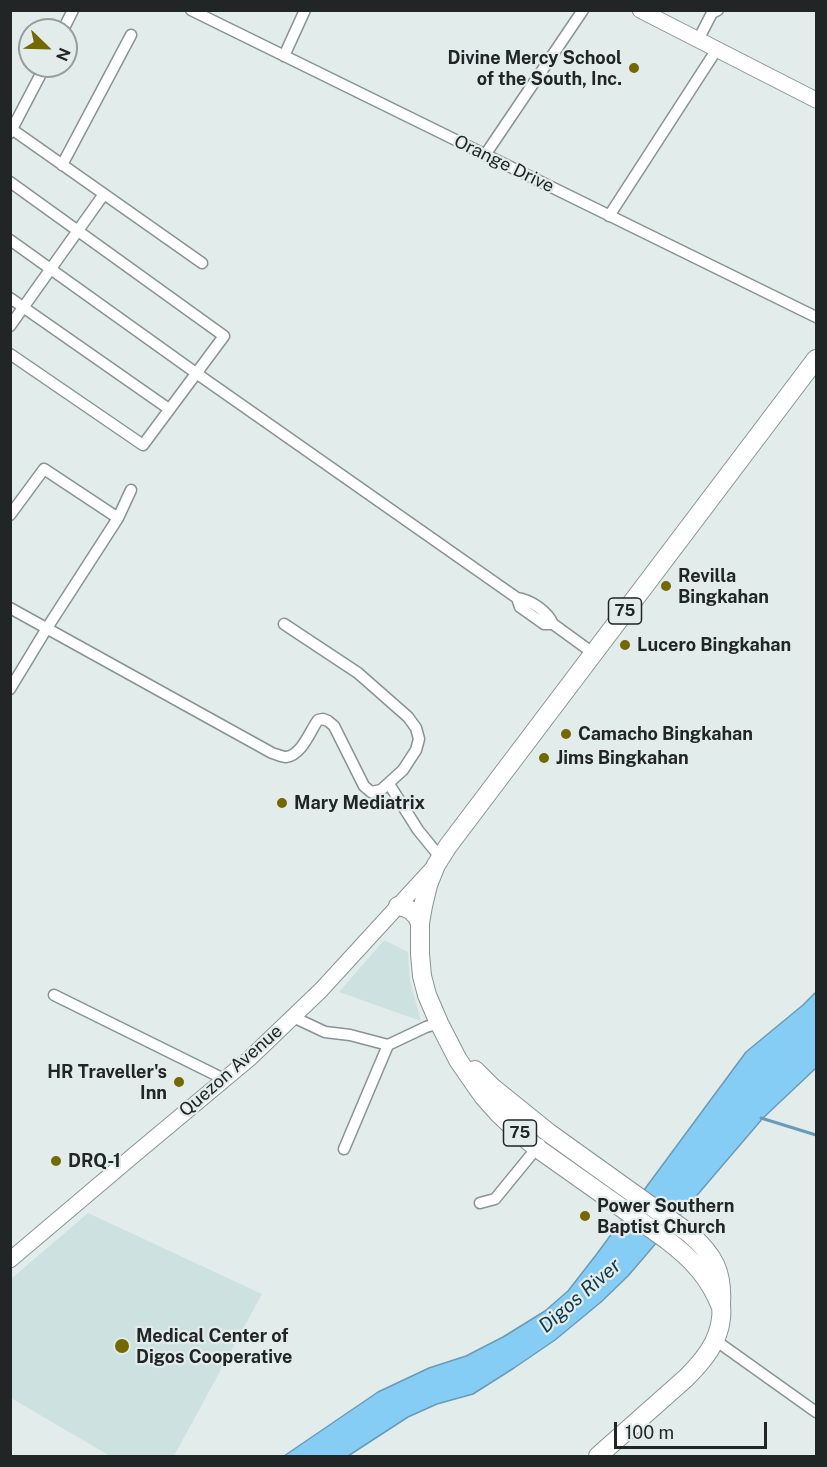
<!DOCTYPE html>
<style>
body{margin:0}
#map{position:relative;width:827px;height:1467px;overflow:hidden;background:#e2eceb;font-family:"Public Sans",sans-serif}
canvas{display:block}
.frame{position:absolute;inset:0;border:12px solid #212525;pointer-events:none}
.north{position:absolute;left:18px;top:18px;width:60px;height:60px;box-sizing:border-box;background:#e2eceb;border:2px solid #959c9c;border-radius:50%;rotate:113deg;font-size:16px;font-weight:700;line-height:24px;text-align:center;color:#212525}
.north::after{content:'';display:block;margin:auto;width:21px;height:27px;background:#746800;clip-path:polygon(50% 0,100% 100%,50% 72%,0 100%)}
.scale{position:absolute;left:614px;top:1422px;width:153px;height:27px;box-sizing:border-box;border:3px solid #212525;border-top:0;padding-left:8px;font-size:18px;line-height:21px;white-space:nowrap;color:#212525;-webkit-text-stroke:4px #e2eceb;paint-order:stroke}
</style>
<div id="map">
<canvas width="827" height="1467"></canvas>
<div class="frame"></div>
<div class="north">N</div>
<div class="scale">100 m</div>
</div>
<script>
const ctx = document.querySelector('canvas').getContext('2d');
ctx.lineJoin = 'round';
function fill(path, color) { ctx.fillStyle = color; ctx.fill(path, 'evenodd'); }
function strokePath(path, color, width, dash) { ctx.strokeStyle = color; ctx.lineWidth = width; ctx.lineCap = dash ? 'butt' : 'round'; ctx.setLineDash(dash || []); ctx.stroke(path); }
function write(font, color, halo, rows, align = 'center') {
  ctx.font = font + ' "Public Sans",sans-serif'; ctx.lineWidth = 4.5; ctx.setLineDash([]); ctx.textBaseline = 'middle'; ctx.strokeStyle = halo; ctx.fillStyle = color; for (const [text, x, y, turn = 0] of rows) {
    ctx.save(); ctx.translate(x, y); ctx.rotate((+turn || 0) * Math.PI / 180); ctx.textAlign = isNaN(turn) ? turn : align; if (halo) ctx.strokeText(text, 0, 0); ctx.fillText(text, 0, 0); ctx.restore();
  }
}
fill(new Path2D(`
 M384,940L408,952L410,981L421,1021L339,992Z
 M88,1213L262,1294L174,1456H110L11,1398V1279Z`), '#cee1e1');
const water = new Path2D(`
 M816,992V1068L763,1118L628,1276L601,1302L555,1340L514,1368L473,1394L437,1404L408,1417L348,1456H284L378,1392L429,1368L466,1356L503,1337L545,1311L568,1291L596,1255L746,1052L803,1005Z`);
fill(water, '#86cdf5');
strokePath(water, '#689bb7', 1.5);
strokePath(new Path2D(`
 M761,1118L816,1135`), '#689bb7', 3);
const minor = new Path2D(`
 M191,10L816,317
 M63,30L73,10
 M698,40L712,13L718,10
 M284,56L305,10
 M13,130L202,263
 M10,133L45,66
 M485,155L583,10
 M62,165L131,35
 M10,182L224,336L143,445L10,354
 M609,216L717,49
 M10,240L196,373L517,598C531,600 547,611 553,624L593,653
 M10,298L169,409
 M10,326L104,194
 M10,515L44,469L118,518
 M517,598L520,607L544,624H553
 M10,608L272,753C276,754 282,757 286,757C302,755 310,731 318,720L323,719L328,721L334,726L364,786L371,792L381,790L403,770L416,750L419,739L416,728L408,717L358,673L284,624
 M10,689L47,628L118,518L131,490
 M389,784L418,830L440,857
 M54,995L224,1079
 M293,1017L325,1032L350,1035L388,1045
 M344,1149L388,1045L426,1027L439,1023
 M480,1203L495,1199L540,1144
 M715,1340L816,1412`);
const secondary = new Path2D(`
 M640,10L816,100
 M10,1260L134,1155L249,1059L321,990L432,869`);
const trunk = new Path2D(`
 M398,906C409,908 416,912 420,923
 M475,1070L492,1087L549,1133L690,1234C714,1255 723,1272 721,1304C721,1308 722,1313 721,1318C719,1342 703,1361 686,1378L598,1456
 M721,1307C709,1277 692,1259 667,1240L537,1148L518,1132L499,1114L483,1096L458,1060L439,1023L427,995L422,976L420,954V923L423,906L428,885L436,865L448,846L816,359`);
strokePath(minor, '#8a9393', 13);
strokePath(secondary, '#8a9393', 17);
strokePath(trunk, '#8a9393', 20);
strokePath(minor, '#fff', 10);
strokePath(secondary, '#fff', 15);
strokePath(trunk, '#fff', 18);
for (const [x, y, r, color] of [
 [634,68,6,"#746800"],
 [666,586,6,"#746800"],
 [625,645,6,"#746800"],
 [566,734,6,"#746800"],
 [544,758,6,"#746800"],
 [282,803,6,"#746800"],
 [179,1082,6,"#746800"],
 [56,1161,6,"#746800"],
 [585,1216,6,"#746800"],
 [122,1346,8,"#746800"]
]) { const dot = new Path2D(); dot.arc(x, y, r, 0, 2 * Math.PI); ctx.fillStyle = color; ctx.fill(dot); strokePath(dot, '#e2eceb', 2); }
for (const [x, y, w] of [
 [625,611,33],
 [520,1133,33]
]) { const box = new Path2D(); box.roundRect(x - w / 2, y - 13, w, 26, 4.5); ctx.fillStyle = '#e2eceb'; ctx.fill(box); strokePath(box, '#212525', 1.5); }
write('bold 16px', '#212525', null, [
 ["75",625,611],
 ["75",520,1133]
]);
write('bold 18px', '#212525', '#e2eceb', [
 ["Divine Mercy School",622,58,"right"],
 ["of the South, Inc.",622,79,"right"],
 ["Revilla",678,576],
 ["Bingkahan",678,597],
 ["Lucero Bingkahan",637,645],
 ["Camacho Bingkahan",578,734],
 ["Jims Bingkahan",556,758],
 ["Mary Mediatrix",294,803],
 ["HR Traveller's",167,1072,"right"],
 ["Inn",167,1093,"right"],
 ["DRQ-1",68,1161],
 ["Power Southern",597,1206],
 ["Baptist Church",597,1227],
 ["Medical Center of",136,1336],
 ["Digos Cooperative",136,1357]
], 'left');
write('18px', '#212525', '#e2eceb', [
 ["Orange Drive",504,164,26],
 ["Quezon Avenue",231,1071,-41]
]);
write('italic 20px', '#0e384c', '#e2eceb', [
 ["Digos River",580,1296,-41]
]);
</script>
